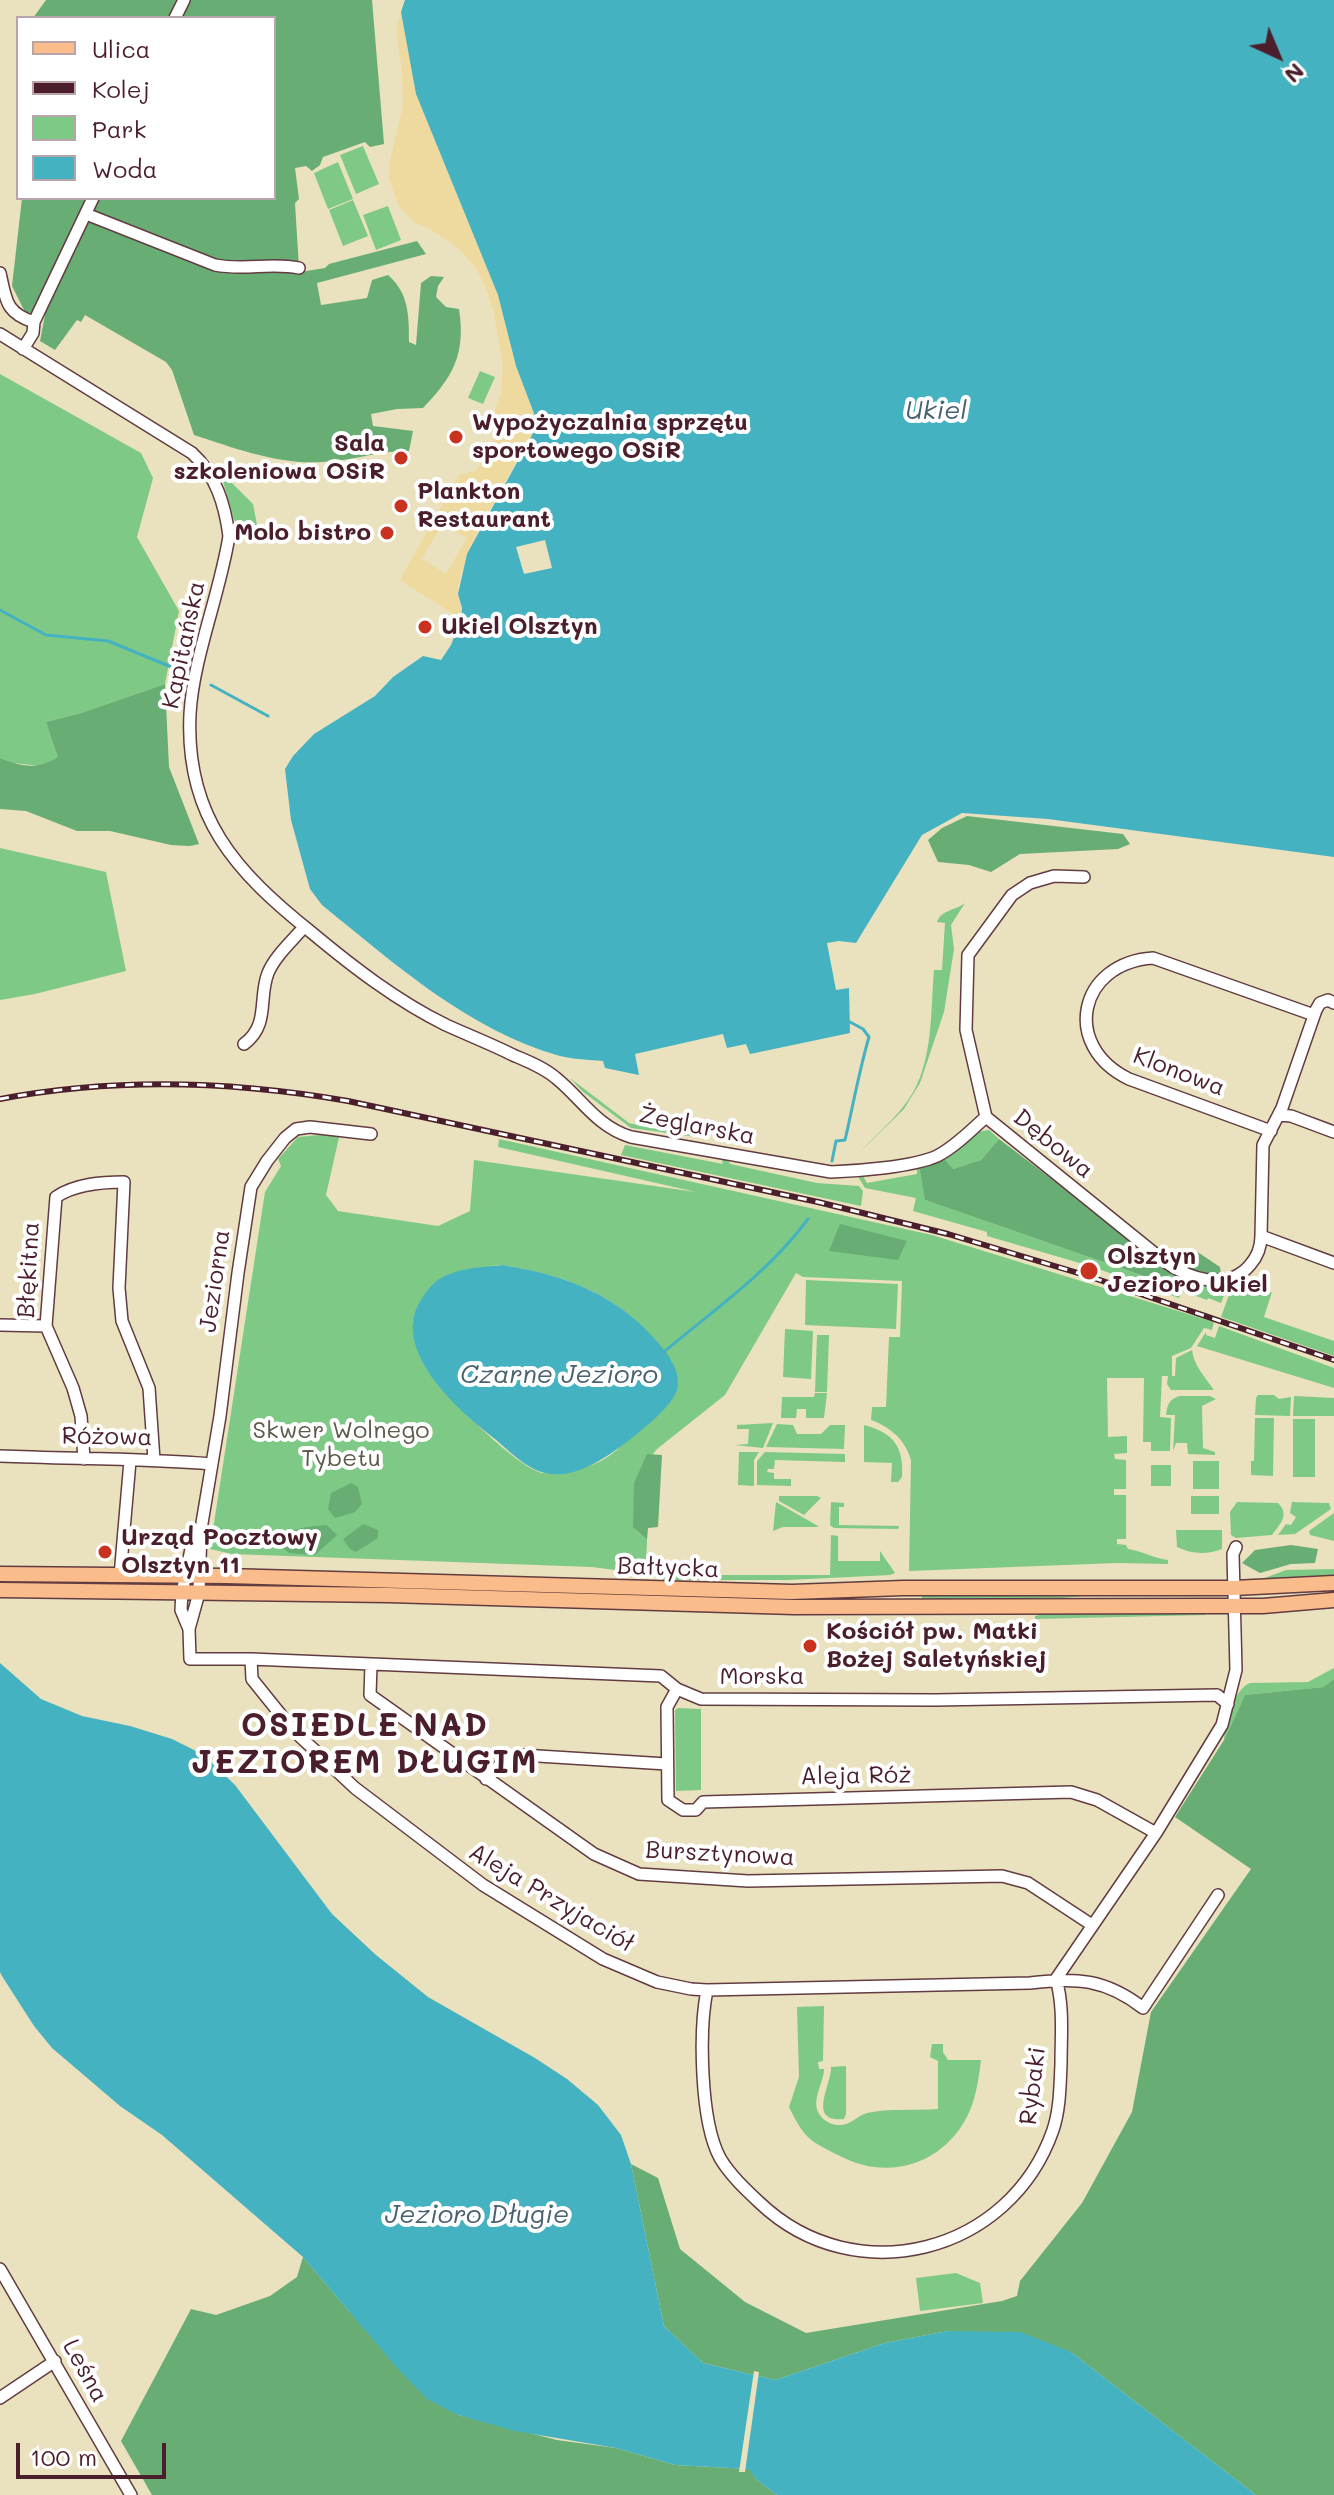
<!DOCTYPE html>
<meta charset="utf-8">
<style>
body{margin:0}
#map{position:relative;width:1334px;height:2495px;overflow:hidden;background:#eae1be;font-family:Mali,sans-serif}
canvas{display:block}
.legend{position:absolute;left:16px;top:16px;width:260px;height:184px;box-sizing:border-box;background:#fff;border:2px solid #b7a5aa;margin:0;padding:10px 14px;list-style:none;font-size:24px;color:#4a1f2b}
.legend li{display:flex;align-items:center;gap:16px;height:40px}
.legend b{width:40px;border:2px solid #b7a5aa}
.north{position:absolute;left:1238px;top:16px;width:80px;height:80px;-webkit-text-stroke:6px #fff;paint-order:stroke;rotate:136deg;font-size:22px;font-weight:700;line-height:32px;text-align:center;color:#4a1f2b}
.north::after{content:'';display:block;margin:auto;width:28px;height:36px;background:#4a1f2b;clip-path:polygon(50% 0,100% 100%,50% 72%,0 100%)}
.scale{position:absolute;left:16px;top:2443px;width:150px;height:36px;box-sizing:border-box;border:4px solid #4a1f2b;border-top:0;padding-left:10px;font-size:24px;line-height:28px;white-space:nowrap;color:#4a1f2b;-webkit-text-stroke:6px #fff;paint-order:stroke}
</style>
<div id="map">
<canvas width="1334" height="2495"></canvas>
<ul class="legend">
<li><b style="height:10px;background:#f9bc8a"></b>Ulica</li>
<li><b style="height:10px;background:#4a1f2b"></b>Kolej</li>
<li><b style="height:22px;background:#7fc987"></b>Park</li>
<li><b style="height:22px;background:#45b2c1"></b>Woda</li>
</ul>
<div class="north">N</div>
<div class="scale">100 m</div>
</div>
<script>
const ctx = document.querySelector('canvas').getContext('2d');
ctx.lineJoin = 'round';
function fill(path, color) { ctx.fillStyle = color; ctx.fill(path, 'evenodd'); }
function strokePath(path, color, width, dash) { ctx.strokeStyle = color; ctx.lineWidth = width; ctx.lineCap = dash ? 'butt' : 'round'; ctx.setLineDash(dash || []); ctx.stroke(path); }
function write(font, color, halo, rows, align = 'center') {
  ctx.font = font + ' Mali,sans-serif'; ctx.lineWidth = 8; ctx.setLineDash([]); ctx.textBaseline = 'middle'; ctx.strokeStyle = halo; ctx.fillStyle = color; for (const [text, x, y, turn = 0] of rows) {
    ctx.save(); ctx.translate(x, y); ctx.rotate((+turn || 0) * Math.PI / 180); ctx.textAlign = isNaN(turn) ? turn : align; if (halo) ctx.strokeText(text, 0, 0); ctx.fillText(text, 0, 0); ctx.restore();
  }
}
fill(new Path2D(`
 M363,146L379,184L356,194L340,155Z
 M338,162L353,199L328,209L314,173Z
 M353,200L368,236L343,246L329,210Z
 M388,206L401,240L376,250L363,215Z
 M480,371L495,377L483,404L468,398Z
 M0,374L141,453L153,478L137,537L179,611L165,684L81,713L46,722L59,757L41,766L13,763L0,758Z
 M222,478L229,480L253,504L258,530L245,528L234,520Z
 M0,848L106,872L126,971L35,994L0,1000Z
 M965,903L951,925L954,949L944,1012L920,1083L904,1109L860,1152C874,1137 890,1123 903,1107C934,1070 930,1016 934,970H942L945,923L937,922C942,909 955,911 965,903Z
 M570,1078L629,1123L656,1129L706,1134L704,1138L631,1128L582,1091Z
 M989,1130L999,1139L981,1160L953,1169L925,1200L1155,1280L1176,1273L1218,1284L1225,1293L1221,1303L1208,1298L1207,1300L1182,1291L1179,1298L1090,1266L987,1236V1232L913,1211L916,1198L865,1188L857,1175L863,1176L867,1183L917,1174V1167L976,1132Z
 M340,1133L326,1195L338,1211L438,1226L470,1211L474,1160L696,1192L498,1147L499,1139L932,1235L1214,1322L1212,1330L1204,1328L1191,1348L1172,1356V1376H1175L1176,1358L1192,1350C1194,1366 1205,1377 1214,1390H1171L1167,1384L1168,1376H1162L1160,1417L1171,1418L1170,1451H1151V1442H1143L1144,1378H1107L1108,1437L1127,1436V1453L1114,1454L1115,1459L1126,1460V1489H1114V1495H1126V1539H1117V1544L1126,1545L1128,1549C1142,1551 1153,1558 1168,1560V1564L1117,1563L909,1571L911,1460C905,1439 890,1427 871,1420L872,1407H886L889,1337H900L902,1281L803,1277L796,1273L725,1395L657,1449L639,1472L636,1530L647,1540L646,1565L656,1566V1577H634L633,1569L615,1570L592,1567L232,1554L210,1549L265,1192L281,1166L278,1159L298,1137ZM503,1265C579,1279 626,1297 672,1362C651,1400 633,1454 586,1467C577,1469 551,1474 543,1473C517,1469 441,1391 426,1368C417,1354 413,1337 413,1321L490,1266Z
 M625,1145L723,1164L721,1157L727,1158L730,1164L817,1183L859,1186L863,1191L861,1206L621,1155Z
 M1242,1279L1251,1283L1250,1287L1269,1293L1272,1292L1264,1317L1334,1341V1356L1221,1317L1229,1295Z
 M806,1280L898,1284L896,1329L805,1325Z
 M1219,1326L1334,1368V1388L1197,1346L1206,1332V1335L1215,1338Z
 M785,1329L813,1331L811,1379L783,1377Z
 M817,1335H829L827,1392H815Z
 M815,1393H827L824,1418H806V1409H797L796,1418H781L782,1397H814Z
 M1258,1395H1274L1279,1399L1291,1397L1290,1416L1255,1415L1256,1398Z
 M1180,1396H1210L1216,1399L1202,1406L1203,1448L1215,1452V1455L1188,1454L1187,1443H1176L1173,1451L1175,1415H1166C1167,1405 1170,1398 1180,1396Z
 M1294,1396L1334,1398V1416H1293Z
 M1255,1418H1274L1273,1476L1251,1475V1461H1254Z
 M1293,1419H1315V1477H1293Z
 M773,1423L763,1448L735,1445L748,1444L749,1429H737V1425Z
 M777,1424L793,1425L797,1434H821L830,1425H845L844,1449L766,1447Z
 M864,1425C894,1433 904,1447 902,1477L898,1482H891L892,1463L864,1462Z
 M739,1452H759L754,1460V1486L738,1485Z
 M765,1452L845,1454V1462L775,1460L774,1469H768L767,1472L774,1473V1479H791V1486L757,1485V1461Z
 M1193,1461H1219V1489H1193Z
 M1151,1465H1171V1486H1151Z
 M779,1496H817L821,1498L804,1515L779,1501Z
 M1191,1496H1219V1514H1191Z
 M776,1502L818,1526V1527H783L773,1531Z
 M831,1502L844,1503V1507H839V1525L899,1526L898,1529L834,1528L830,1525Z
 M1237,1502L1278,1503C1290,1515 1280,1524 1272,1535L1236,1538L1231,1535L1230,1512Z
 M1292,1502L1329,1503L1331,1509L1295,1534L1278,1535L1286,1524L1291,1525L1296,1517L1290,1513Z
 M1334,1513V1541L1310,1535L1309,1531Z
 M1176,1530H1222V1549C1207,1555 1191,1554 1177,1547Z
 M831,1535L838,1536V1561H880V1551L895,1573L890,1575L788,1580H663V1575H830Z
 M1334,1569V1578L1262,1579L1286,1570Z
 M922,1595H1081L1083,1596L1031,1601H922Z
 M1206,1612L1205,1615L1035,1619V1616L1046,1613Z
 M1334,1668V1679L1325,1687L1245,1695L1224,1740C1225,1723 1233,1690 1250,1683L1308,1682Z
 M678,1708L701,1709V1790L676,1791L675,1710Z
 M824,2006L823,2061L818,2062L819,2069H824C824,2082 812,2098 818,2112C822,2120 831,2125 838,2125C850,2126 857,2116 867,2113C889,2108 915,2111 938,2109V2061L930,2057L932,2044H943V2052L948,2060H981C979,2076 977,2092 971,2108C949,2162 891,2183 840,2156C808,2140 805,2139 789,2107L799,2077L797,2007Z
 M846,2066V2114L844,2119C806,2123 832,2084 831,2067Z
 M956,2273L980,2283L983,2303L920,2311L916,2278Z`), '#7fc987');
fill(new Path2D(`
 M46,0H372L384,144L370,147L365,142L323,157L320,165L312,171L306,166L295,168L299,199L295,203L299,268L300,272L325,268L329,264L417,241L426,254L317,283L321,305L367,298L372,280L388,275C409,293 409,316 409,342L416,345L421,283L431,276L444,277L438,286L436,297L446,307L459,309C466,354 453,377 423,408L397,409L371,414L373,426L413,431L409,451C380,450 352,461 322,462C279,465 234,448 194,435L172,370L166,362L85,315L81,322L77,320L55,350L40,341L45,315L25,312L12,286L22,198H274V18H33Z
 M165,684L169,767L199,844L190,846L171,845L110,831H77L26,811L0,809V758C24,767 36,770 58,757L46,722L81,713Z
 M967,816L1123,834L1130,844L1118,849L1020,854L991,872L969,865L938,862L928,840L942,828Z
 M999,1139L1176,1273L1155,1280L925,1200L920,1169L944,1159L953,1169L981,1160Z
 M840,1224L907,1241L898,1260L829,1251Z
 M1193,1249L1220,1267L1221,1275C1200,1276 1188,1272 1171,1260L1173,1253Z
 M647,1454L662,1455L658,1527L648,1528L647,1540L633,1527L634,1483Z
 M351,1483L358,1487L362,1504L355,1512L335,1518L328,1509L331,1493Z
 M363,1524L378,1530V1538L356,1552L350,1549L343,1539Z
 M327,1525L337,1535L315,1555L289,1553L279,1545C288,1526 308,1527 327,1525Z
 M1291,1545L1318,1549L1315,1563L1291,1564L1260,1573L1242,1563L1255,1550Z
 M1334,1679V2495H1256L1071,2352L948,2331L885,2343L775,2380L703,2363L664,2326L631,2164L658,2178L680,2249L745,2302L806,2333L1002,2301L1017,2296L1020,2281L1082,2203L1132,2112L1151,2012L1251,1869L1175,1817L1224,1740L1245,1695L1324,1687Z
 M303,2257L348,2310L458,2415L557,2440L616,2448L675,2465L750,2469L757,2480L777,2495H152L121,2441L191,2309L216,2315L270,2296L297,2277Z`), '#67ad74');
fill(new Path2D(`
 M401,12L416,94L498,295L516,366L538,424C518,461 457,556 458,594C459,603 462,609 461,619L400,580L459,475L476,471L503,424L492,418L501,394L503,366L493,309L486,288L476,268L460,250L435,232L413,221L399,207L389,178V165L403,105L402,70L396,31ZM442,524L467,538L446,574L422,559Z`), '#eeda9e');
fill(new Path2D(`
 M405,0H1334V857L1048,819L962,813L922,835L856,943L839,941L827,943L836,990L849,988L850,1033L750,1054L746,1044L727,1048L723,1034L635,1054L639,1075L605,1068L603,1061C589,1060 573,1059 560,1056C468,1030 395,964 322,905L310,889L291,820L285,769L293,756L314,734L375,696L393,677L423,656L441,660L451,645L461,619L462,608L458,594L467,554L538,424L516,366L498,295L416,94L401,12Z
 M503,1265C568,1276 618,1294 661,1346C671,1359 681,1372 677,1390C672,1409 624,1445 607,1456C588,1468 568,1478 545,1473C527,1469 509,1451 495,1439C459,1411 386,1348 423,1297C430,1286 437,1278 450,1274C466,1267 486,1267 503,1265Z
 M0,1663L41,1699L82,1716L130,1726L172,1739L204,1755L235,1785L332,1914L376,1955L428,1997L535,2058L567,2079L598,2105L621,2135L631,2164L664,2326L703,2363L775,2380L885,2343L948,2331L1020,2332L1071,2352L1256,2495H777L757,2480L749,2469L675,2465L616,2448L515,2431L458,2415L427,2399L398,2369L303,2257L162,2135L120,2106L52,2048L34,2026L2,1976L0,1972Z`), '#45b2c1');
fill(new Path2D(`
 M545,540L552,568L524,574L516,547Z
 M754,2371L759,2372L745,2472H739Z`), '#eae1be');
strokePath(new Path2D(`
 M0,610L46,635L108,641L186,673
 M211,685L268,716
 M832,1161L836,1141L845,1140C853,1106 859,1071 869,1037L863,1029L850,1022
 M665,1351C714,1310 770,1271 808,1219`), '#45b2c1', 3);
const minor = new Path2D(`
 M175,18L184,0
 M86,214L215,265C246,271 269,262 299,268
 M0,273C6,299 5,313 34,322L33,333L23,349
 M34,322L93,198
 M0,334L192,453C216,475 225,505 229,536C220,594 193,658 190,714C185,817 236,872 311,932C353,967 397,1001 446,1025C468,1035 491,1044 513,1055C527,1061 543,1067 556,1078C581,1098 597,1127 631,1137L831,1172C858,1171 913,1167 937,1156C955,1147 971,1130 986,1117
 M1084,877L1054,876L1030,883L1012,895L968,955L966,1030L986,1117L1164,1261C1189,1279 1227,1292 1250,1265C1258,1256 1261,1247 1261,1236
 M1334,1003L1328,1000L1320,1003L1316,1010L1282,1108L1263,1145L1261,1236L1334,1263
 M244,1044C270,1025 258,998 268,973C275,956 292,941 304,927
 M1279,1115L1291,1116L1334,1132
 M1271,1131L1129,1079C1061,1046 1078,963 1153,958L1314,1015
 M0,1325L46,1326
 M0,1456C70,1459 143,1458 212,1464
 M84,1459L81,1416L73,1388L46,1326L56,1197C75,1184 101,1182 124,1182L119,1288L122,1321L149,1388L154,1460
 M201,1529L192,1544L182,1593L181,1610L189,1629L190,1659H251L252,1679L293,1730L355,1788L483,1885L603,1959L657,1982L691,1989L707,1990L1030,1983C1075,1977 1106,1979 1143,2008L1218,1895
 M120,1576L130,1461
 M189,1629L199,1593L201,1529L220,1416L238,1273L251,1187L267,1161L285,1138L296,1129L310,1127L371,1134
 M251,1659L661,1676L677,1689L701,1699L936,1700L1217,1695L1228,1704
 M371,1665L370,1695L594,1854L639,1874L748,1881L1002,1876L1028,1883L1092,1925
 M677,1689L667,1707L668,1800L683,1810H696L703,1802L1071,1792L1097,1800L1156,1833
 M486,1779L502,1763L522,1755L667,1764
 M1056,1979L1156,1833L1222,1725L1236,1670L1233,1554L1236,1547
 M707,1990C699,2030 700,2121 720,2158C730,2175 746,2190 760,2203C855,2293 1010,2254 1053,2130C1060,2109 1060,2086 1061,2064C1061,2036 1064,2006 1056,1979
 M0,2269L131,2495
 M0,2398L55,2361`);
const major = new Path2D(`
 M0,1574L227,1576L792,1592L903,1588H1234L1334,1583
 M0,1590L389,1595L794,1607L1209,1606H1263L1334,1600`);
strokePath(minor, '#623c41', 14);
strokePath(major, '#623c41', 17);
strokePath(minor, '#fff', 11);
strokePath(major, '#f9bc8a', 14);
const rail = new Path2D(`
 M0,1099C116,1077 233,1081 348,1101L818,1202L948,1234L1088,1276L1334,1360`);
strokePath(rail, '#4a1f2b', 6);
strokePath(rail, '#fff', 3, [9]);
for (const [x, y, r, color] of [
 [456,437,8,"#c8321e"],
 [401,458,8,"#c8321e"],
 [401,506,8,"#c8321e"],
 [387,533,8,"#c8321e"],
 [425,627,8,"#c8321e"],
 [1089,1271,10,"#c8321e"],
 [105,1552,8,"#c8321e"],
 [810,1646,8,"#c8321e"]
]) { const dot = new Path2D(); dot.arc(x, y, r, 0, 2 * Math.PI); ctx.fillStyle = color; ctx.fill(dot); strokePath(dot, '#fff', 3); }
write('bold 24px', '#4a1f2b', '#fff', [
 ["Wypożyczalnia sprzętu",472,423],
 ["sportowego OSiR",472,451],
 ["Sala",385,444,"right"],
 ["szkoleniowa OSiR",385,472,"right"],
 ["Plankton",417,492],
 ["Restaurant",417,520],
 ["Molo bistro",371,533,"right"],
 ["Ukiel Olsztyn",441,627],
 ["Olsztyn",1107,1257],
 ["Jezioro Ukiel",1107,1285],
 ["Urząd Pocztowy",121,1538],
 ["Olsztyn 11",121,1566],
 ["Kościół pw. Matki",826,1632],
 ["Bożej Saletyńskiej",826,1660]
], 'left');
write('24px', '#4a1f2b', '#fff', [
 ["Kapitańska",184,645,-78],
 ["Klonowa",1179,1072,21],
 ["Żeglarska",697,1126,11],
 ["Dębowa",1053,1144,39],
 ["Błękitna",29,1270,-87],
 ["Jeziorna",215,1281,-82],
 ["Różowa",107,1437,1],
 ["Bałtycka",668,1568,2],
 ["Morska",762,1677],
 ["Aleja Róż",856,1776,-1],
 ["Bursztynowa",720,1854,3],
 ["Aleja Przyjaciół",551,1898,31],
 ["Rybaki",1033,2086,-83],
 ["Leśna",85,2371,61]
]);
write('24px', '#5d5a4b', '#fff', [
 ["Skwer Wolnego",341,1431],
 ["Tybetu",341,1459]
]);
write('italic 26px', '#48616e', '#fff', [
 ["Ukiel",936,411],
 ["Czarne Jezioro",559,1375],
 ["Jezioro Długie",477,2215]
]);
ctx.letterSpacing = '2px';
write('bold 32px', '#4a1f2b', '#fff', [
 ["OSIEDLE NAD",365,1726],
 ["JEZIOREM DŁUGIM",365,1763]
]);
ctx.letterSpacing = '0px';
</script>
